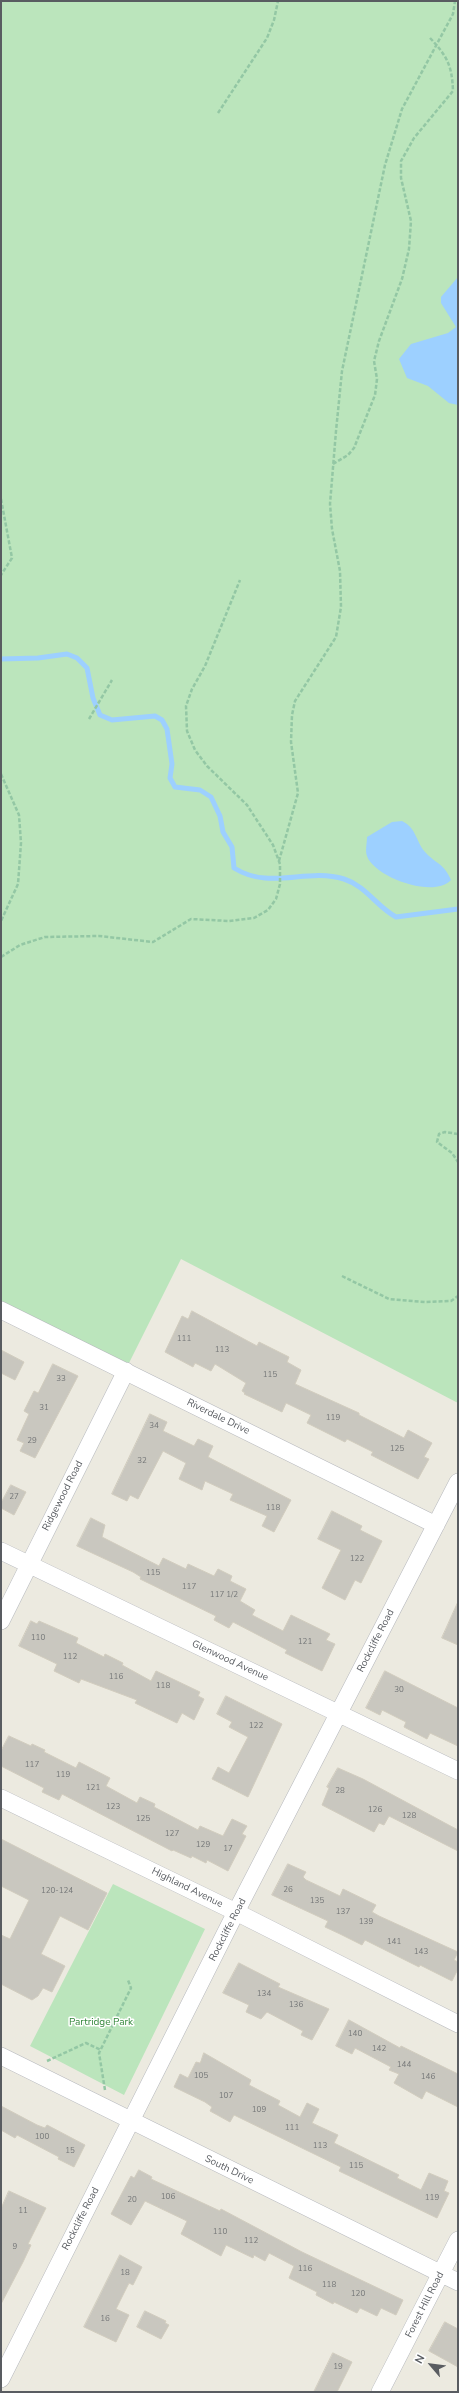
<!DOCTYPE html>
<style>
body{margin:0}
#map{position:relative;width:459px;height:2393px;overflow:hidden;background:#eceae0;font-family:"Nunito Sans",sans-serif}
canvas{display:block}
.frame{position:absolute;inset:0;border:2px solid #595c61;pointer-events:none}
.north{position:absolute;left:411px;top:2345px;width:40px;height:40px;-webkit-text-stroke:3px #fff;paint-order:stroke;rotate:298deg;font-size:11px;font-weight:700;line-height:16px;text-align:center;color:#595c61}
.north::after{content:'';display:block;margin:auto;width:14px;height:18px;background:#595c61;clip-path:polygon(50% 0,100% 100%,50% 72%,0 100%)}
</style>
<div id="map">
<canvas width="459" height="2393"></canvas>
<div class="frame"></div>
<div class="north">N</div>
</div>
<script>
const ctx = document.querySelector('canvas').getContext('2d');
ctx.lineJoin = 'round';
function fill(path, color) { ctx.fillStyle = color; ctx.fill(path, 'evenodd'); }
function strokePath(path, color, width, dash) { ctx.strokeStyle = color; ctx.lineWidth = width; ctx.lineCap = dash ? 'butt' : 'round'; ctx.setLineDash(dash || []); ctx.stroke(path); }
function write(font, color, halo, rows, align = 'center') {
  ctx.font = font + ' "Nunito Sans",sans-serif'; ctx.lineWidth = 3; ctx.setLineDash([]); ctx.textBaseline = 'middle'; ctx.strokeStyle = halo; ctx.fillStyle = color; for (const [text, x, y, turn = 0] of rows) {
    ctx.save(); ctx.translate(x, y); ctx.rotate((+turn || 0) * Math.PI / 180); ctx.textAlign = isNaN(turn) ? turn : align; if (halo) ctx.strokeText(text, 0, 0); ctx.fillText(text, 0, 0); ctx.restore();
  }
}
fill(new Path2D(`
 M1,1H458V1403L181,1259L125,1371L1,1303Z
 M113,1884L205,1929L124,2095L30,2046Z`), '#bbe5bc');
fill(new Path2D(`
 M458,277V405L449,403L428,386L407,378L399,359L411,344L448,333L456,327L441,303V297Z
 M402,821C417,828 416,843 426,853C436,864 444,863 451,880C434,899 374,877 367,856C365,851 367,843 367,837L392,822Z`), '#9dd0ff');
strokePath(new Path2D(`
 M1,659L38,658L67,654L77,658L87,668L93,698L100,715L112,720L155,716L162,720L167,729L172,764L170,778L175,787L200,790L211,797L220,816L223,832L232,847L234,868C271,891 306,867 344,879C366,886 377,907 396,917L458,909`), '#9dd0ff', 5);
const building = new Path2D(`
 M192,1311L257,1346L259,1342L289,1357L287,1362L301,1370L295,1384L359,1413V1415L404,1438L408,1430L432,1443L424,1457L429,1459L418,1479L371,1455L373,1452L347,1439L345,1442L307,1423L311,1415L286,1403L282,1412L244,1394L245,1393L242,1391L246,1383L215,1364L211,1371L195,1363L193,1367L165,1352L182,1316L188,1319Z
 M1,1350L24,1362L15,1380L1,1373Z
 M53,1364L78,1376L35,1458L20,1451L24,1443L17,1440L29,1414L24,1411L34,1391L38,1393Z
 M150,1414L167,1422L163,1431L194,1446L198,1439L213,1446L208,1457L291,1500L274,1532L262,1526L267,1516L230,1500L233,1494L205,1481L202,1490L179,1479L186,1463L163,1451L138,1499L130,1495L127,1501L112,1494Z
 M11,1485L26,1492L14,1515L1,1508V1503Z
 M332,1511L362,1526L360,1530L382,1541L361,1583L355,1580L345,1600L322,1588L341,1550L318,1539Z
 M91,1518L105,1525L102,1537L159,1566L163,1558L186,1569L188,1564L214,1576L218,1569L232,1576L230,1581L246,1589L240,1601L255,1610L252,1615L283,1631L291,1615L330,1634L326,1640L335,1644L322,1671L285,1653L287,1650L233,1622L229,1628L214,1620L216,1616L140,1579L141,1577L133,1572L77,1546Z
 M458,1602V1645L442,1638Z
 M31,1621L37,1624L39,1621L78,1638L76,1643L104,1657L105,1654L123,1663L122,1665L151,1681L156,1671L200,1692L198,1696L204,1699L194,1720L182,1713L177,1723L135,1703L137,1700L81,1679L79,1683L54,1671L57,1664L19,1646Z
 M385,1671L458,1708V1746L430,1733L427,1739L404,1727L406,1722L382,1710L380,1715L366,1708Z
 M226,1696L282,1724L248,1797L212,1779L218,1767L229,1773L248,1737L229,1727L232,1722L217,1714Z
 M9,1736L31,1746L32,1744L45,1750L44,1752L76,1768L79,1762L110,1778L106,1786L137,1803L140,1797L155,1804L154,1807L198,1830L200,1826L223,1836L232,1819L247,1826L242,1834L246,1836L228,1871L207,1860L206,1863L192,1856L191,1858L173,1850L172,1851L62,1794L59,1800L42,1792L44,1788L1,1766V1751Z
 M338,1768L363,1779L458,1830V1851L389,1816L384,1825L379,1823L374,1832L322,1805L329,1788L327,1787Z
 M1,1839L107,1893L88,1930L60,1916L41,1954L65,1966L52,1992L43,1988L38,1996L32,2000L1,1984V1935L10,1939L29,1900L1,1886Z
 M288,1864L306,1872L303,1877L306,1880L340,1896L343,1889L376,1905L372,1912L379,1916L458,1952L454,1960L458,1962V1969L452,1981L420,1965L419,1967L365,1940L362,1945L340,1934L325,1927L328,1921L272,1895Z
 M239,1963L280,1984L278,1987L329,2009L312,2040L301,2035L303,2031L267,2012L261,2019L246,2012L249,2005L223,1993Z
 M349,2020L400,2048L401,2046L458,2074V2107L426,2091L422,2099L394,2083L399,2074L389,2070L391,2067L355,2048L352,2054L336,2046Z
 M204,2053L251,2080L249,2085L280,2101L278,2105L300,2117L307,2103L319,2109L312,2123L338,2135L334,2143L399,2175L397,2178L421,2190L429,2173L448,2181L444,2191L449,2193L437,2218L339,2171L341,2167L234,2115L230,2122L210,2111L212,2107L205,2102L174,2087L180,2074L188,2078L196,2062L200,2063Z
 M1,2106L37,2125L45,2128L47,2125L85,2145L74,2167L58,2159L59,2157L17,2135L15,2138L1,2130Z
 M139,2170L152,2177L151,2179L220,2211L221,2209L302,2252L403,2300L396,2315L381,2308L377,2316L360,2308L357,2313L334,2302L333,2304L316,2295L317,2292L289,2278L294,2266L269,2253L265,2261L254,2255L253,2258L226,2245L221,2256L181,2234L187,2221L145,2201L131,2225L111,2214L131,2176L134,2178Z
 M9,2191L46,2208L28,2244L31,2245L23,2262L1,2304V2209Z
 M120,2255L142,2267L133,2285L129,2283L116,2309L129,2315L116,2342L84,2327Z
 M145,2311L166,2321L165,2323L169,2325L161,2339L137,2327Z
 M445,2322L458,2329V2367L429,2351Z
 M333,2353L352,2362L337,2392H314Z`);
fill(building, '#c9c7bf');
strokePath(building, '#d1ccbe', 1);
const minor = new Path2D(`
 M1,1310L436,1525
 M1,1551L458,1771
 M1,1621L126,1371
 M1,1798L236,1912L458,2024
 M1,2056L458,2282
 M1,2379L236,1912L458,1482
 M380,2392L458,2240`);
strokePath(minor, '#b6b8bd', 18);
strokePath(new Path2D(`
 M218,113L267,38L274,20L278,1
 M333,464L348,455L354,448L375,395L377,379L374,361L379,341L402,279L409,249L411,221L401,178V161L414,138L453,91C452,65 447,56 430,38
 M1,499L12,558L1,575
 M89,719L112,680
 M1,774L19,815L21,843L18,884L1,921
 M279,861L298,793L291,742L292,715L295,701L336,637L341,607L340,571L332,529L330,504L336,431L342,371L385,165L402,109L453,14L455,1
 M1,957L20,945L45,937L99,936L153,942L191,919L229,921L254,918L268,910L276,899L280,884V864L273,845L247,805L207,766L195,750L187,731L186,706L192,689L205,666L240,580
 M458,1134L445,1132L439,1134L437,1142L452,1153L458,1162
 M342,1276L389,1299L425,1302L451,1301L458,1296
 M47,2061L86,2043L101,2050
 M105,2090L99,2053L131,1988L128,1980`), '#93c7a4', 2.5, [4, 2]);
strokePath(minor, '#fff', 17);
write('8px', '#757778', null, [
 ["111",184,1339],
 ["113",222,1350],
 ["115",270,1375],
 ["33",61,1379],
 ["31",44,1408],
 ["119",333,1418],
 ["34",154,1426],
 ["29",32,1441],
 ["125",397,1449],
 ["32",142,1461],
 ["27",14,1497],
 ["118",273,1508],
 ["122",357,1559],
 ["115",153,1573],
 ["117",189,1587],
 ["117 1/2",224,1595],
 ["110",38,1638],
 ["121",305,1642],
 ["112",70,1657],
 ["116",116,1677],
 ["118",163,1686],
 ["30",399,1690],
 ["122",256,1726],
 ["117",32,1765],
 ["119",63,1775],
 ["121",93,1788],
 ["28",340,1791],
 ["123",113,1807],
 ["126",375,1810],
 ["128",409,1816],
 ["125",143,1819],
 ["127",172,1834],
 ["129",203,1845],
 ["17",228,1849],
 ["26",288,1890],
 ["120-124",57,1891],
 ["135",317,1901],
 ["137",343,1912],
 ["139",366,1922],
 ["141",394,1942],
 ["143",421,1952],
 ["134",264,1994],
 ["136",296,2005],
 ["140",355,2034],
 ["142",379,2049],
 ["144",404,2065],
 ["105",201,2076],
 ["146",428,2077],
 ["107",226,2096],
 ["109",259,2110],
 ["111",292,2128],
 ["100",42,2137],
 ["113",320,2146],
 ["15",70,2151],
 ["115",356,2166],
 ["106",168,2197],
 ["119",432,2198],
 ["20",132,2200],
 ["11",23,2211],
 ["110",220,2232],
 ["112",251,2241],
 ["9",15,2247],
 ["116",305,2269],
 ["18",125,2273],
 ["118",329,2285],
 ["120",358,2294],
 ["16",105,2319],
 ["19",338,2367]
]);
write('10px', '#595c61', '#fff', [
 ["Riverdale Drive",218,1417,26],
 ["Ridgewood Road",63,1496,-63],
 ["Rockcliffe Road",376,1641,-63],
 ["Glenwood Avenue",230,1661,25],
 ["Highland Avenue",187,1888,26],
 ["Rockcliffe Road",228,1930,-63],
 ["South Drive",229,2170,26],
 ["Rockcliffe Road",81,2219,-63],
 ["Forest Hill Road",425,2305,-63]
]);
write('10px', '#32873a', '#fff', [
 ["Partridge Park",101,2023]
]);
</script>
